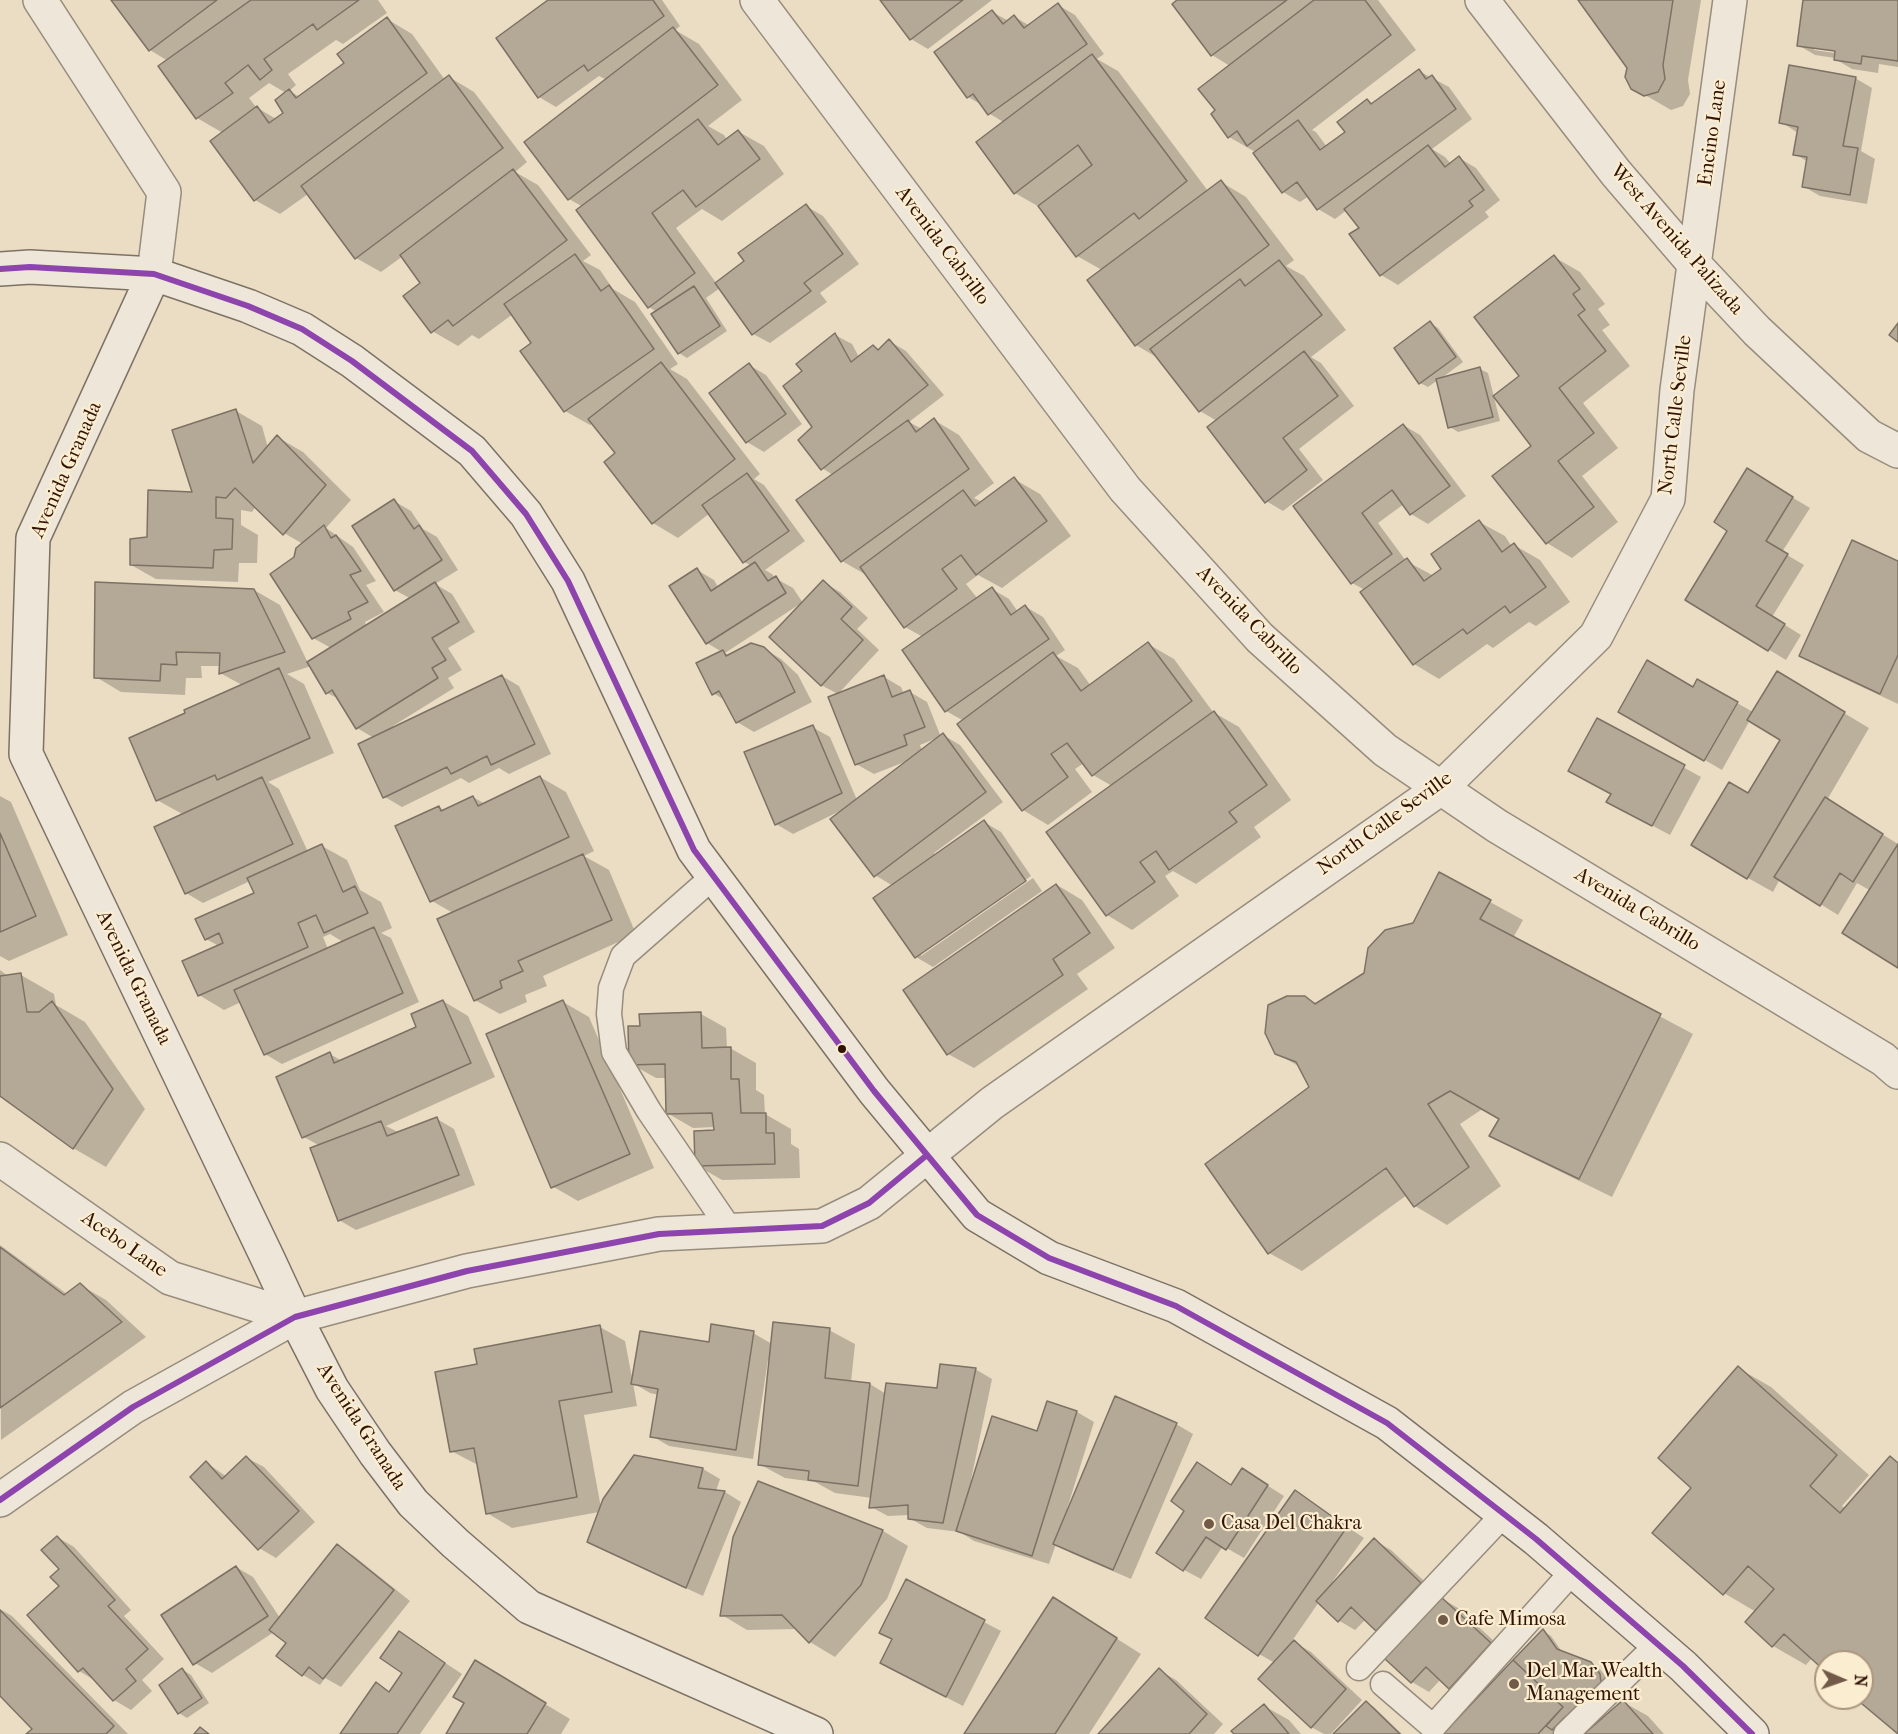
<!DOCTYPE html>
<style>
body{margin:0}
#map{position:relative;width:1898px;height:1734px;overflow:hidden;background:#eaddc4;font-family:"IM FELL French Canon",serif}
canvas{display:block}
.north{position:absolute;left:1814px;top:1650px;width:60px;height:60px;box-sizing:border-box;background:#fbedcf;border:2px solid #ab967f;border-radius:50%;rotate:92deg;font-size:16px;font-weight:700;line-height:24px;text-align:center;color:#321307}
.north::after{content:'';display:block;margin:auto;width:21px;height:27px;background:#725a49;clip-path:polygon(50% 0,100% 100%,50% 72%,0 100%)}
</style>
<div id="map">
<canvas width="1898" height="1734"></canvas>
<div class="north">N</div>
</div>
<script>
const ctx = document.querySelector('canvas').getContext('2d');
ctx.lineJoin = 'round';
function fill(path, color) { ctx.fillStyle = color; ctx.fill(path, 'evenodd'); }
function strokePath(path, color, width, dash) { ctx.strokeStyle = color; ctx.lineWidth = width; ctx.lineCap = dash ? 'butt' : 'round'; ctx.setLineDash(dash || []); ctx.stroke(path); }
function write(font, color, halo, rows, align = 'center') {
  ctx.font = font + ' "IM FELL French Canon",serif'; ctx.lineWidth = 4.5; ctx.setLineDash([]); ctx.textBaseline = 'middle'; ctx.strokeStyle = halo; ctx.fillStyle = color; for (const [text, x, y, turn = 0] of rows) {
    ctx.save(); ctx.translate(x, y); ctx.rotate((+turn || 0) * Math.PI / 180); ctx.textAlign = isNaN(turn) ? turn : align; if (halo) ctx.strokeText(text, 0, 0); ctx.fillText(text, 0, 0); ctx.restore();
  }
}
fill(new Path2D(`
 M113,0H378L387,13L343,44L336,40L288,74L296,85L289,91L300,97L346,63L387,19L412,34L445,80L449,77L474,92L527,162L515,172L538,185L591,255L583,261L600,270L613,289L635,302L678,364L670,369L687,379L760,474L754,479L764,485L805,541L765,570L772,574L775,578L793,588L803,603L823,582L840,592L868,618L857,629L879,650L838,694L821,685L800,604L725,653L730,656L763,648L781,659L798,675L812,702L754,732L737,722L726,701L713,693L722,652L707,643L697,570L714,580L718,587L752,566L744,562L710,513L678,538L653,523L617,454L593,423L590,425L565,411L534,343L513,314L479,339L472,335L458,346L432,331L423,283L403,256L381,272L356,258L308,194L280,214L255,200L223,133L197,118L168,61L150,50ZM269,83L286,93L285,113L276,119L256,107L249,98Z
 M550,0H662L680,26L675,30L699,44L742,100L708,126L724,135L727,140L739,132L764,146L784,174L722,221L702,209L676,228L717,284L746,262L806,206L823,216L859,264L820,293L827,302L770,343L753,334L720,288L706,298L727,331L687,358L679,353L654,314L657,312L649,307L583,207L569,199L607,80L599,76L556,107L539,97Z
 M881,0H992L928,49L911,39Z
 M1179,0H1378L1416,50L1312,130L1316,132L1327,147L1347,133L1368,101L1374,104L1419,71L1449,87L1472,119L1432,149L1445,157L1451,164L1459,158L1476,168L1500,200L1485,212L1489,217L1398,285L1381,275L1352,235L1361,228L1347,210L1335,219L1318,209L1309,196L1300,202L1283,192L1257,153L1229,137L1217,110L1230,66L1212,55L1174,4Z
 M1580,0H1701L1688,80L1690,94L1683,106L1671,110L1633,88L1629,67Z
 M1804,0H1898V67L1879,64L1878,73L1852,69L1835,59V58L1815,55L1798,45ZM1814,47L1842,51V54L1814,50Z
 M1058,5L1075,15L1104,54L1097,59L1118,71L1208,191L1221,182L1246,197L1294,260L1286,266L1304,276L1346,330L1311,357L1321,363L1354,406L1299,449L1323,480L1283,511L1266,501L1217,421L1200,411L1158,358L1136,345L1102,270L1077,256L1041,208L1015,193L1005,123L990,114L984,106L968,97L936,52L992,12L1009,21L1015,17L1030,26Z
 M1855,78L1872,88L1861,151L1875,159L1867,204L1820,196L1803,186L1808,162L1795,154L1798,133L1781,122Z
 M1554,257L1580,272L1605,304L1598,309L1610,325L1602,330L1630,366L1583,403L1618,448L1582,476L1618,522L1572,558L1547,543L1521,376Z
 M1430,323L1438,328L1463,362L1439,380L1480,369L1488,373L1500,421L1458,432L1450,427L1438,380L1428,387L1420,383Z
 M835,335L852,344L859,357L873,346L880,350L889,341L906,351L944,395L909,422L922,429L934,420L959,435L994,483L974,498L982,502L1014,479L1040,494L1071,536L1002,588L978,575L966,584L978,599L992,589L1009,599L1018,612L1026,607L1043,617L1065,650L1056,656L1078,668L1091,686L1148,644L1174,659L1213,712L1239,727L1291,800L1254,827L1261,837L1196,884L1173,871L1165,876L1179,896L1132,930L1107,915L1112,786L1093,775L1084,763L1075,769L1092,792L1048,825L1023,810L964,721L946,711L923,637L905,627L868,576L842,561L833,475L822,468L804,371Z
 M749,365L766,375L802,424L764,452L747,442Z
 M236,411L262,426L268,448L277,437L303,452L351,500L326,528L353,547L376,581L366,585L384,612L365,622L366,626L411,599L395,590L394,501L411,511L423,529L437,537L458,570L435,584L452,594L475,632L448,648L462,670L448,678L454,688L393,726L394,728L502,676L519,686L551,754L509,774L499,768L469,783L461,778L402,807L385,797L374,738L357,728L339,699L327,693L311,666L287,674L304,684L334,753L268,782L279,789L308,852L322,846L347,860L360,890L381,902L392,928L381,933L391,938L419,1002L282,1064L265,1054L241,1002L224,1010L199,995L219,946L206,939L256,894L250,881L203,903L186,893L184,815L157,800L242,685L220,673L221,666H201L202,678H186L185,695L121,692L96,677L254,590L280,605L308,663L331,648L313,638L272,574L296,558L303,544L284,533L256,506L252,512L241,510V525L258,535L257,563H239L238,582L156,579L131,565L149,539L194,493ZM330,934L343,942L328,949L323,937Z
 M1403,425L1420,435L1466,496L1428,524L1411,514L1404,504L1378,523L1406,561L1434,576L1443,569L1479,522L1505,536L1512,547L1514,545L1540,560L1570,602L1536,626L1529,622L1493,648L1487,644L1439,679L1414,664L1365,590L1352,583L1295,506Z
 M1748,471L1810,508L1782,552L1804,565L1772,617L1801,635L1786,660L1687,600L1729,530Z
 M1898,563V704L1826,670L1801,656Z
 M1777,673L1869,728L1827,800L1898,844V967L1871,891L1857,883L1838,915L1780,879L1773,892L1748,878L1749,795L1782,739L1750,720L1722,770L1620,711L1693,689L1698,681L1753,712Z
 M884,677L901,687L904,694L910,692L927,702L941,737L943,735L960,745L1003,802L934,853L936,856L984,822L1001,832L1031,876L921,952V956L1033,878L1042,891L933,967L916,957L893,886L875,875L838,812L793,834L776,824L812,727L830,737L857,800L907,761L874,774L856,764ZM937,738L922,751L920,745Z
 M1598,720L1701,777L1670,835L1625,811L1613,794Z
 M540,777L566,792L594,851L584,856L609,870L636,934L543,976L547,986L525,995L527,1002L500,1014L475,1000L453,913L432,901L439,807L445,811L473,797L485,804Z
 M0,796L11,802L68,935L9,961L0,956Z
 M1057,885L1082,900L1115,948L1077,974L1088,989L974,1068L948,1054Z
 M1490,902L1523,920L1513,938L1693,1034L1612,1197L1524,1154L1491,1135L1501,1118L1484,1108L1460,1124L1501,1186L1447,1225L1415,1206L1407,1195L1302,1271L1269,1253L1311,1088L1300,1067L1276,1053L1305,997L1318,1004Z
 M0,970L9,977L21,975L54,994L56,1005L85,1022L145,1109L106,1167L73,1148L0,1094Z
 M443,1001L468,1016L495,1077L386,1126L398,1132L437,1119L454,1129L475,1185L356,1230L339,1220L320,1146L304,1137L330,1054L342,1061L418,1027Z
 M563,1002L589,1017L654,1168L578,1201L552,1186Z
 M701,1014L726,1028L727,1048H730L756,1063V1090L764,1095L765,1114L791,1129V1144L799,1149L800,1178L722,1180L696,1165L715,1132V1127L693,1128L667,1113V1078H656L631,1064L641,1028Z
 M0,1245L67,1294L80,1285L106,1300L146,1337L1,1440Z
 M600,1327L625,1341L633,1383L710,1343L753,1333L772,1344L829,1330L855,1344L851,1382L870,1384L886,1394L939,1389L975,1369L992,1379L971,1480H973L1038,1433L1077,1412L1094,1422L1067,1509H1069L1176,1424L1193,1434L1131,1579L1071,1553L1056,1544L1049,1564L974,1541L960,1532L927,1528L909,1518V1515L888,1516L871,1507L872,1498L835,1493L815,1482L785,1478L759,1464L771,1360H768L753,1459L669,1446L652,1436L659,1395L650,1393L633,1383L637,1406L584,1415L601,1508L635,1457L703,1469L720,1479L716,1491L725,1492L741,1502L703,1596L606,1551L589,1542L599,1512L512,1528L487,1513L478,1465L451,1451L478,1365Z
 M1738,1368L1771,1387L1869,1475L1842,1506L1846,1509L1890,1458L1898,1463V1734L1858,1698H1862V1662H1826V1670L1812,1658L1806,1665L1773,1646L1747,1622L1756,1612L1724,1593L1694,1488Z
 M247,1458L264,1467L315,1522L276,1558L259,1548L207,1463L227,1477Z
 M1243,1470L1284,1496L1244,1558L1223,1546L1201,1579L1184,1570Z
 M759,1483L883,1531L908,1546L887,1599L835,1657L810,1642L797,1629L747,1630L722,1615Z
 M1295,1492L1364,1538L1333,1581L1335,1583L1374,1540L1391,1550L1437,1593L1394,1639L1377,1629L1366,1619L1355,1630L1338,1620L1319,1602L1292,1641L1311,1652L1362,1700L1331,1734H1324L1311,1727L1275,1663L1259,1654Z
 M57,1537L74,1547L131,1610L124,1616L164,1659L142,1680L152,1691L131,1710L114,1700L96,1681L79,1671L29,1615L61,1586Z
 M337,1546L354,1556L410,1601L341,1687L325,1678L320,1685L303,1675L288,1643L274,1632L212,1673L195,1663L236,1567L253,1577L280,1618Z
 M906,1581L1001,1631L963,1706L899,1673L894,1639Z
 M1441,1598L1458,1608L1507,1653L1467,1697L1450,1688L1441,1679L1429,1692L1412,1682L1387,1658Z
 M1054,1599L1141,1654L1089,1734H966Z
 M0,1609L12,1616L128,1734H28L34,1729L0,1694Z
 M1543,1631L1551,1636L1563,1653L1600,1669L1608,1680L1564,1734H1445Z
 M400,1633L462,1674L420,1734H342L376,1684L390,1692L404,1673Z
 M183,1670L191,1675L209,1703L187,1718L179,1713Z
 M1159,1670L1176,1680L1223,1724L1214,1734H1100Z
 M500,1677L570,1719L561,1734H448L466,1703Z
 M1366,1702L1374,1707L1402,1734H1335Z
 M1623,1702L1648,1716L1664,1734H1586Z
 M1264,1706L1289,1720L1301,1734H1236Z`), '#0003');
const building = new Path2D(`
 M111,0H217L149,51Z
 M251,0H359L317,30L313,24L264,59L272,70L260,80L248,65L225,83L233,93L196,119L158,66Z
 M548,0H653L664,16L588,71L584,65L538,98L496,38Z
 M880,0H963L910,40Z
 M1177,0H1287L1211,56L1172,4Z
 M1314,0H1365L1391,35L1247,146L1237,131L1228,138L1211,114L1215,110L1198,89Z
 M1578,0H1673L1663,65L1665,79L1658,92L1644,96L1631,89L1625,77L1627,68Z
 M1803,0H1898V61L1862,56L1861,64L1834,60L1835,51L1797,46Z
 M1058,3L1087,44L988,115L973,94L967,98L934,52L992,10L1003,24L1014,15L1024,28Z
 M387,17L427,73L254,201L210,141L257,106L269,123L283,113L275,100L289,89L296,98L344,63L337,54Z
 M673,27L718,85L568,200L524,142Z
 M1092,54L1187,181L1139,219L1134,213L1076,257L1038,206L1092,165L1078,145L1014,194L976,142Z
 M1789,65L1856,77L1843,146L1858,148L1850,195L1802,187L1807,157L1793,155L1798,127L1779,123Z
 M1419,69L1426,79L1432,75L1456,109L1317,210L1297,182L1282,193L1253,153L1298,120L1320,150L1345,132L1337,122L1367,99L1371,104Z
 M449,75L503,148L355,259L301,186Z
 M698,119L718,145L738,130L760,159L696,207L683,190L652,213L695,273L648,308L576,210Z
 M1428,145L1445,167L1459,156L1484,190L1469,201L1473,206L1380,276L1349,234L1359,228L1344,209Z
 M513,169L567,240L453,326L448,320L431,333L403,296L420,283L400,255Z
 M1221,180L1269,245L1135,346L1087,280Z
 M806,204L843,254L804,283L811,291L752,335L715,283L744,261L738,253Z
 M575,254L601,291L609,285L654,349L564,412L520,351L531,343L504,304Z
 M1554,255L1580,289L1573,294L1585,310L1578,315L1606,351L1559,388L1594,433L1558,461L1594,507L1546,544L1492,476L1531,446L1493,396L1519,376L1474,317Z
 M1279,260L1322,315L1199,412L1150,349L1240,279L1245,286Z
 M694,286L720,326L678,354L651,314Z
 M1430,321L1456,357L1419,384L1394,348Z
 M1898,323V342L1889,335Z
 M835,333L851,362L873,345L878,350L889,339L928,385L821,470L798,440L812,427L783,386L802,371L796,364Z
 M1304,351L1338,396L1283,438L1307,470L1265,503L1207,427Z
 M661,362L735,459L652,524L604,462L615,453L588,419Z
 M749,363L786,414L746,443L709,393Z
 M1480,367L1493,417L1448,428L1436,379Z
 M236,409L253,463L277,435L326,485L283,535L235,488L226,498L216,497V518L233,519L232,549L214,550L213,568L130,565V539L147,537L148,490L192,492L172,430Z
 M934,418L969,469L841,562L796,500L908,420L916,432Z
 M1403,424L1450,486L1410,515L1392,490L1362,513L1392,554L1351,584L1293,506Z
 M1747,468L1793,497L1766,541L1788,554L1756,606L1785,624L1768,651L1685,600L1727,531L1714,522Z
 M747,473L789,531L743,563L702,505Z
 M1014,477L1047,521L976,575L961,555L942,569L957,589L904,628L860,567L963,490L975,506Z
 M394,499L414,529L419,525L442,560L394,591L352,526Z
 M1479,520L1502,552L1514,543L1546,587L1510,613L1505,606L1467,634L1463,629L1413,665L1360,592L1407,558L1424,581L1441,569L1431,554Z
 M324,525L331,538L336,535L361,571L350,575L368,602L348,612L351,619L312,639L270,574L294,557L296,548Z
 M1852,540L1898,561V655L1880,694L1799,656Z
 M755,562L768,581L776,576L786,593L706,644L669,586L697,568L711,591Z
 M823,580L852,607L841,619L863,640L821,686L769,637Z
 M95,582L254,589L285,652L219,674L220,653L176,652L177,665L161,664L160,681L94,678Z
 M435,582L459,622L432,638L446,660L432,668L438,678L356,729L332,690L326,694L307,662Z
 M992,587L1011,615L1025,605L1049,639L945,712L902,650Z
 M1148,642L1192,701L1092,776L1067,743L1051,754L1068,777L1022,811L957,724L1053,652L1081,691Z
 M751,643L764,647L781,663L795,692L736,723L719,691L712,695L696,663L723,650L726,656Z
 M1647,660L1693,687L1697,679L1738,702L1704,761L1618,712Z
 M279,668L310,738L217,780L215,775L156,801L129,738L185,713L184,710Z
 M1777,671L1845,712L1747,879L1691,845L1729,782L1748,793L1780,740L1747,720Z
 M502,675L535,744L491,765L487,756L451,774L447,767L383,798L358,744Z
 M884,675L892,697L910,690L925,727L904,735L907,745L855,765L828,697Z
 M1214,711L1267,785L1229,812L1237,822L1169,870L1156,851L1140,862L1155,882L1106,916L1046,832Z
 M1597,718L1685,765L1652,826L1606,802L1611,794L1568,771Z
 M813,725L842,793L775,825L744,752Z
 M943,733L986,792L874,877L830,819Z
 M540,776L569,837L430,902L395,826L439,806L441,811L473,796L478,806Z
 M262,777L293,844L185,894L154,827Z
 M1825,797L1883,834L1853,882L1840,873L1820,906L1774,877Z
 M984,820L1026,881L915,958L873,898Z
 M0,833L36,916L0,932Z
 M322,844L343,892L355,886L368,913L324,933L316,915L298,923L308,947L198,996L182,961L223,943L219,933L205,940L195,919L254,893L247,878Z
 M1898,844V968L1842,933Z
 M583,854L612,920L518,961L523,971L500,981L502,988L474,1001L437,919Z
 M1439,872L1491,900L1480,919L1661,1014L1579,1179L1489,1136L1499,1119L1450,1091L1428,1104L1469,1167L1414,1207L1386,1168L1268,1254L1205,1164L1309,1087L1296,1062L1275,1054L1265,1033L1268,1005L1287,996H1305L1315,1004L1364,973L1368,948L1385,930L1413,923Z
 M1056,884L1090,933L1053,959L1063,975L947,1055L903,990Z
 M374,927L403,993L264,1055L234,990Z
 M21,973L27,1012H39L52,1001L113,1089L73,1149L0,1096V976Z
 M443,1000L471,1063L302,1138L276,1077L330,1052L334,1063L416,1027L411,1014Z
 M563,1000L630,1154L551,1188L486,1034Z
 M701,1012L702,1048L731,1047V1079H739L741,1113H766V1133H774L775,1164L695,1166L694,1131L714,1130L712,1113L666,1114L665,1064L629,1065L628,1026H640L639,1014Z
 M437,1117L459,1175L338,1221L310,1148L381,1121L387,1136Z
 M0,1247L64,1295L80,1283L122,1322L0,1408Z
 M773,1322L830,1328L825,1378L870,1383L858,1486L808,1480L809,1471L758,1465Z
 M711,1324L754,1331L736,1450L650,1437L658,1389L631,1384L640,1331L709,1342Z
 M600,1325L612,1392L559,1401L577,1497L486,1514L474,1448L450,1452L435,1372L477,1364L474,1349Z
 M940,1364L976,1368L943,1523L908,1519V1505L869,1508L886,1383L937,1388Z
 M1738,1366L1837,1455L1810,1486L1840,1513L1890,1456L1898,1463V1734L1855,1698H1862V1662H1826V1672L1784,1634L1772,1647L1745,1622L1774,1589L1748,1566L1723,1595L1652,1533L1691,1488L1658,1458Z
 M1115,1396L1177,1423L1113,1570L1053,1544Z
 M1047,1401L1077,1411L1032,1556L956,1531L992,1416L1037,1431Z
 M634,1455L703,1468L698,1488L725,1491L686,1588L587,1542L603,1499Z
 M246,1456L299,1511L258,1550L190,1477L206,1461L222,1479Z
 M1197,1462L1231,1485L1242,1468L1268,1485L1226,1550L1206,1537L1183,1571L1156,1553L1184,1511L1171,1501Z
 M758,1481L883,1530L861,1585L809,1643L782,1615L720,1616L733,1537Z
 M1295,1490L1347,1527L1258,1656L1205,1618Z
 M57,1536L115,1600L108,1606L148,1649L126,1669L136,1681L113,1701L83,1668L78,1672L27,1615L59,1586L50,1577L59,1569L41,1550Z
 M1374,1538L1421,1583L1376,1631L1351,1607L1338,1622L1316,1601Z
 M337,1544L394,1590L323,1679L309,1667L302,1676L276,1656L286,1643L269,1630Z
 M236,1566L268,1616L193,1665L161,1615Z
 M906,1579L985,1620L946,1697L880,1663L892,1639L879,1633Z
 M1053,1597L1117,1638L1055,1734H964Z
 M1441,1597L1491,1643L1449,1689L1426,1667L1411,1683L1384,1658Z
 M0,1610L114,1726L106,1734H26L32,1729L0,1696Z
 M1543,1629L1557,1649L1591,1662L1600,1674L1602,1691L1580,1711L1565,1717L1552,1730L1546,1726L1563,1707L1513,1660Z
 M399,1631L445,1663L397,1734H340L376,1682L389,1692L402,1673L380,1658Z
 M1294,1640L1346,1689L1311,1728L1258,1679Z
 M475,1660L546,1703L527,1734H446L464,1703L453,1697Z
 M1513,1660L1563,1707L1538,1734H1443Z
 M182,1668L202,1698L178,1714L159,1685Z
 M1159,1668L1207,1714L1189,1734H1098Z
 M1623,1700L1653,1734H1584Z
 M1366,1701L1400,1734H1333Z
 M1264,1704L1289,1734H1234L1231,1731Z
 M200,1727L209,1734H194Z`);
fill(building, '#b4a997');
strokePath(building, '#7d7164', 1.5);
const lane = new Path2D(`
 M714,876L623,956L611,988L609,1014L614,1052L649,1111L731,1231
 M1359,1668L1504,1514
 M1383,1684L1433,1727L1573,1571
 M1566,1734L1657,1645`);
const street = new Path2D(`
 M40,0L164,192L154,274
 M757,0L1125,489L1260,638L1385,750L1497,826L1883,1059L1898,1072
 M1482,0L1616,173L1695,265L1757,331L1869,436L1898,451
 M0,1159L170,1278L295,1317
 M0,1500L133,1407L295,1317L467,1271L659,1234L822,1226L869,1203L992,1103L1441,788L1596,636L1668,499L1677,390L1730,0`);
const secondary = new Path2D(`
 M0,269L30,267L154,274L248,306L302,329L352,361L472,451L526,514L568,581L694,850L874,1091L977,1215L1049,1258L1176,1306L1387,1423L1536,1539L1683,1666L1752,1734
 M154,274L33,538L26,754L268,1259L295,1317L332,1389L375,1453L413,1503L455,1543L529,1607L816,1734`);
strokePath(lane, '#988c7c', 27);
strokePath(street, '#988c7c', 36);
strokePath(secondary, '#7d7164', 36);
strokePath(lane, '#ede6d9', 24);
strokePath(street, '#ede6d9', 33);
strokePath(secondary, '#ede6d9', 33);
strokePath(new Path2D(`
 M0,269L30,267L154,274L248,306L302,329L352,361L472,451L526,514L568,581L694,850L874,1091L977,1215L1049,1258L1176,1306L1387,1423L1536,1539L1683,1666L1752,1734
 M0,1500L133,1407L295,1317L467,1271L659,1234L822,1226L869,1203L927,1155`), '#8e44ad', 6);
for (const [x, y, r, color] of [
 [842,1049,5,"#321307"],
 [1209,1524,6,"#725a49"],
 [1443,1620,6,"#725a49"],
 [1514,1684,6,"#725a49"]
]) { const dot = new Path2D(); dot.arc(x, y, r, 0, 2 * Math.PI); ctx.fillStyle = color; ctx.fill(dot); strokePath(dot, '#fbedcf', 2); }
write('20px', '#321307', '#fbedcf', [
 ["Encino Lane",1713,133,-82],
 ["West Avenida Palizada",1676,240,49],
 ["Avenida Cabrillo",942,246,53],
 ["North Calle Seville",1676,415,-83],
 ["Avenida Granada",67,470,-66],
 ["Avenida Cabrillo",1249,621,46],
 ["North Calle Seville",1385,824,-36],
 ["Avenida Cabrillo",1637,910,31],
 ["Avenida Granada",133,978,64],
 ["Acebo Lane",124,1245,35],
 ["Avenida Granada",361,1427,57]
]);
write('20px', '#321307', '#fbedcf', [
 ["Casa Del Chakra",1221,1524],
 ["Cafe Mimosa",1455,1620],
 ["Del Mar Wealth",1526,1672],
 ["Management",1526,1695]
], 'left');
</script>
